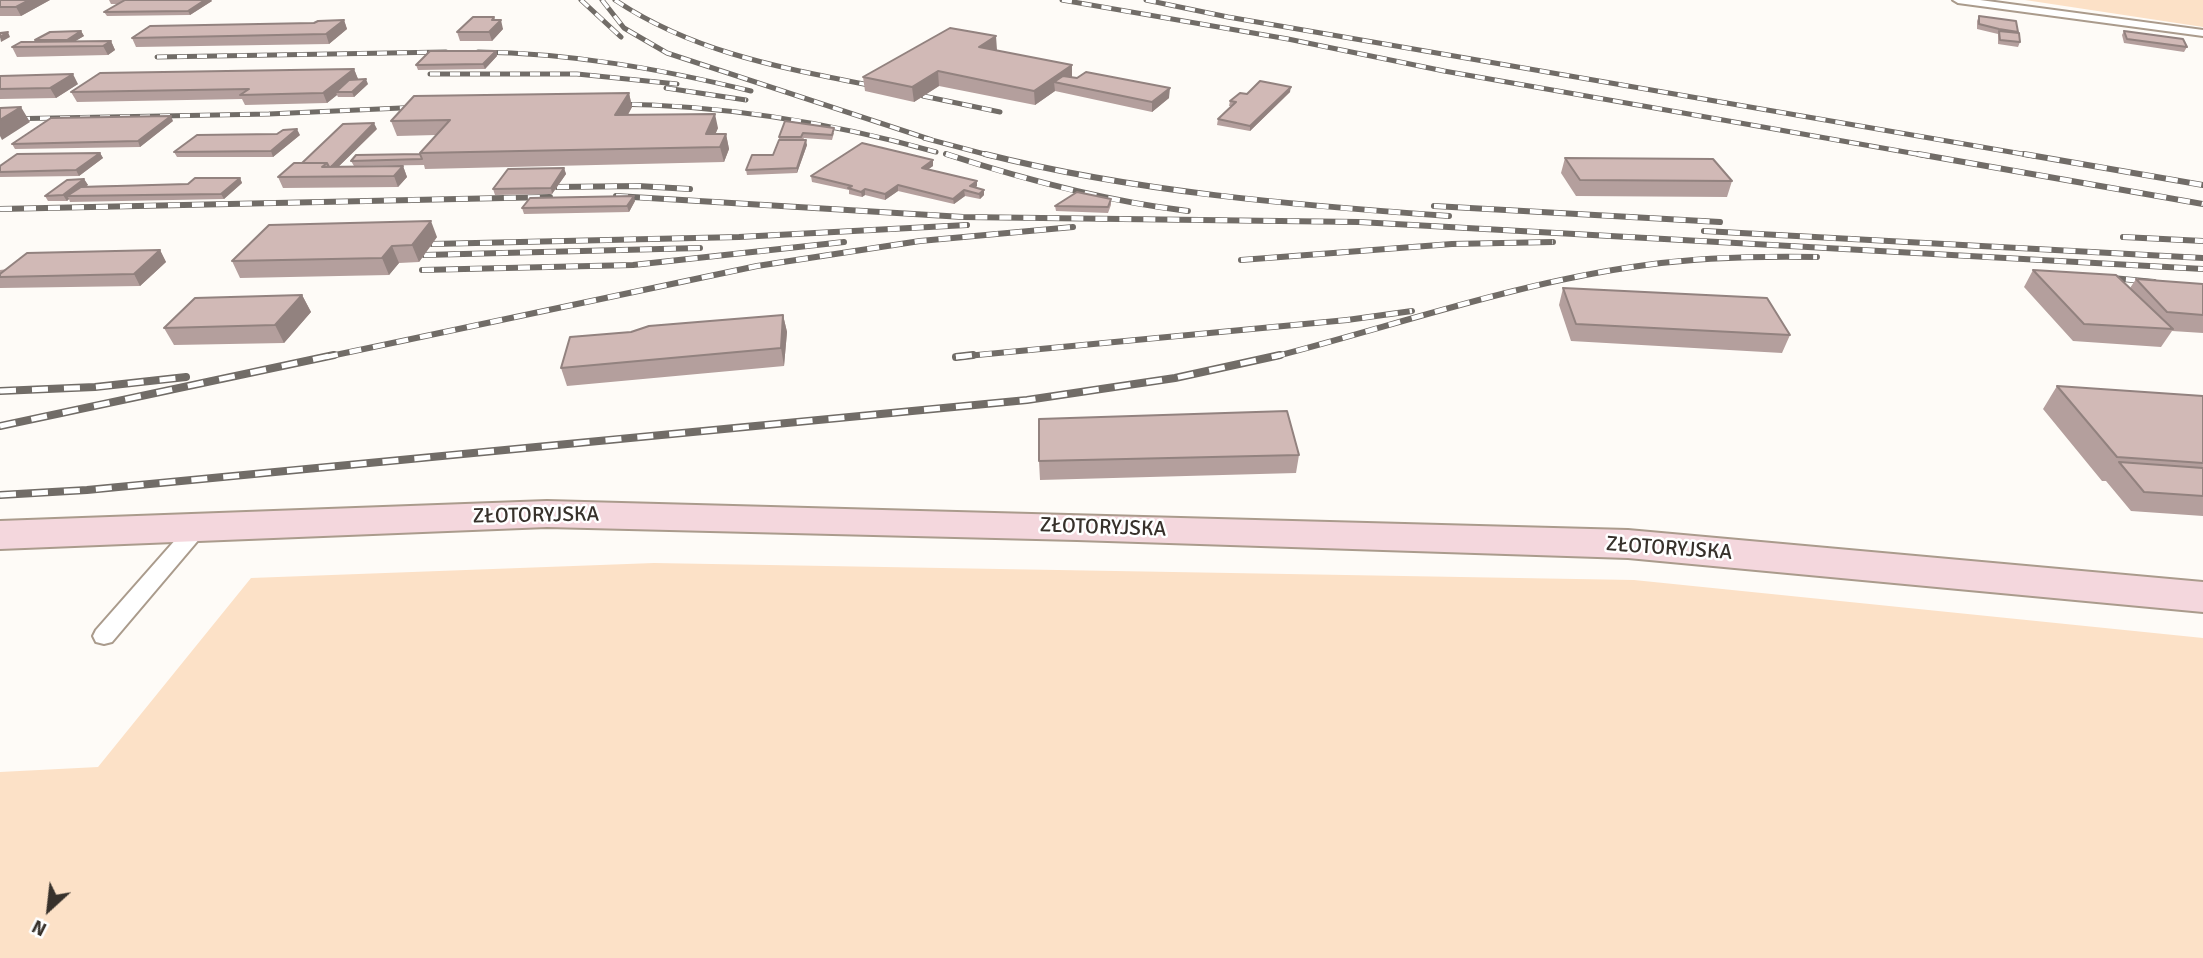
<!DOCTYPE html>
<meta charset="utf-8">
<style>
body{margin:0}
#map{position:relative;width:2203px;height:958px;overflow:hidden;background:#fefbf7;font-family:Signika,sans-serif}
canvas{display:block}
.north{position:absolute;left:14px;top:874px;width:70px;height:70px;-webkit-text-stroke:5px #fff;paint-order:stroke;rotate:207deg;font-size:19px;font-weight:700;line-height:28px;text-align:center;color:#37312b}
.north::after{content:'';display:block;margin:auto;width:24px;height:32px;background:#37312b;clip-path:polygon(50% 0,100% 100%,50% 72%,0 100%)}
</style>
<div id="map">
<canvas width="2203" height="958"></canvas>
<div class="north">N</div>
</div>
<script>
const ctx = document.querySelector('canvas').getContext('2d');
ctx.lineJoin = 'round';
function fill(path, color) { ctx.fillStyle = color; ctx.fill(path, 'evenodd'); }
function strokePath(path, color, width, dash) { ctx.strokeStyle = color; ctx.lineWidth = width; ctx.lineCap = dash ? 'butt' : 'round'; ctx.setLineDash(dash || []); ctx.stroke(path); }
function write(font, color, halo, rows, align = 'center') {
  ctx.font = font + ' Signika,sans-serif'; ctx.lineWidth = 5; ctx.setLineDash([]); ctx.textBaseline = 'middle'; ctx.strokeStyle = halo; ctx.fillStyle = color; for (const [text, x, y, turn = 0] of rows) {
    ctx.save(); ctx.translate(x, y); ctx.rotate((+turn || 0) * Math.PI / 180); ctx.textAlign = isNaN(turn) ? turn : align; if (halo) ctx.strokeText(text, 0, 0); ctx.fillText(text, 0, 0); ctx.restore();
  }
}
fill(new Path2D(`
 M2025,0H2203V27Z
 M654,563L1634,580L2203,638V958H0V772L98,767L251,578Z`), '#fce1c7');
const lane = new Path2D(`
 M1953,0H1980L2203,30V36L1958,3Z
 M199,519L206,521L209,526L206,531L112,642L104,644L96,642L93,636L96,630L192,521Z`);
const secondary = new Path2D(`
 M547,501L1628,530L2203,582V612L1628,558L1077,540L547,527L0,549V521Z`);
strokePath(lane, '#aa9b8c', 4);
strokePath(secondary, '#aa9b8c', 4);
fill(lane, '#fff');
fill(secondary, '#f4d7dd');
const railFar2 = new Path2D(`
 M581,0L621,37
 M602,0L624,28L667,53L932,140
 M615,0C694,53 783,68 874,86
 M1062,0L1288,39L1444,71L1928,156
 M1146,0L1228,17L2034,156
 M478,52C571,53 661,69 751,91
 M157,57L446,52
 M430,74H577L677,84
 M666,88L746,100
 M923,96L1000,112
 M612,104C723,105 829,122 936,152
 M0,119L269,114L423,107
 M924,138L992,156
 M946,154L952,156`);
const railFar1 = new Path2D(`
 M946,154C1026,180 1105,201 1188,211
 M985,154C1136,192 1293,205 1449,216
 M1918,154L2203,204
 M2024,154L2203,185
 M557,187L638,186L690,189
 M616,196L963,217L1359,222L2203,269
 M1434,206L1720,222
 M0,209L550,197
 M1704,231L2203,258
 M2123,237L2203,241
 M432,244L739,237L967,225
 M424,255L700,248
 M1241,260L1452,244L1553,242
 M422,270L633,265L844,242
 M2102,277L2154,282
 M326,357L757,266L920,241L1073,227
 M956,357L1347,320L1412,311
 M1273,357C1397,325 1519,282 1646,265C1703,257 1760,256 1817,257`);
const rail = new Path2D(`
 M956,357L973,355
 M0,391L95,387L186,377
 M0,426L334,355
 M0,495L87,490L1027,400L1175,378L1280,355`);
strokePath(railFar2, '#716c67', 5);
strokePath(railFar1, '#716c67', 6);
strokePath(rail, '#716c67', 8);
strokePath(railFar2, '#fff', 3.5, [10]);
strokePath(railFar1, '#fff', 4.5, [12]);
strokePath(rail, '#fff', 5, [16]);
fill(new Path2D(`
 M0,0H50L21,16H0Z
 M109,0H211L212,1L190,15L107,16L104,12L119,4H111Z
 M1979,16L2018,32L2017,33L2020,42L2018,47L1998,44V34L1977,29V21Z
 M494,17L495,20L503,29L492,41H460L457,32Z
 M344,20L347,29L329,44L136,47L132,38Z
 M81,31L84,36L75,41H111L115,50L108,55L17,57L12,47L36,42L35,40Z
 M2124,31L2187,47L2184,52L2124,43L2122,35Z
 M996,36V50L1072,78L1169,98L1152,112L1055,91L1035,105L939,86L914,102L865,91L863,77Z
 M496,51L497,56L485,69L418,70L416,65Z
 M354,69L358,79L357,80L368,84L354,97H338L337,95L327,103L245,105L242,99L77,102L71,92Z
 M0,76L78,84L56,98L0,99Z
 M1290,92L1250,131L1217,125L1218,119L1231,106H1229L1230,101L1247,94Z
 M629,93L632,107L628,115L718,128L715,134H726L729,149L724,162L425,169L424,165L354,166L351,161L420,154L436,135L397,136L391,121Z
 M173,121L140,147L15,149L12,144Z
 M785,121L834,133L832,140L804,138L803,140L807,145L797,173L747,175L746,170L773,155L779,140V137Z
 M377,129L338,167L403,166L407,177L398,187L283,188L278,177Z
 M300,135L273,157H177L174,152Z
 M100,153L103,158L79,176L0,177V166Z
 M1565,158L1732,181L1727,197L1576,196L1561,173Z
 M933,166L928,169L977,181V186L975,188L984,190V195L980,199L965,196L954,204L898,191L885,200L865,195L862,197L849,194V190L812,182L811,176Z
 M564,168L566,174L552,194L495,195L493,189Z
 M240,178L242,183L224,199L70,202L69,199L67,201H48L45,196L84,179L88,185L86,186L188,184Z
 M1111,199V205L1108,213L1056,211L1055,206Z
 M635,201L629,212L524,214L522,208Z
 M437,237L419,262L399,263L389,275L240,278L232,261Z
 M160,250L166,262L140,286L0,288V270Z
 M2033,270L2130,288L2136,279L2203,284V333L2172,331L2161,347L2073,341L2024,287Z
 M1563,288L1790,335L1782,353L1571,341L1559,305Z
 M302,295L311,312L284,343L174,345L164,328Z
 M783,315L787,332L784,366L567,386L561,368L631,332Z
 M2057,386L2203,396V516L2131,511L2106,481H2102L2043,409Z
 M1299,455L1296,473L1040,480L1039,461Z`), '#b49f9d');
fill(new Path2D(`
 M29,0H50L21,16L16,7Z
 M205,0H211L212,1L190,15L188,11Z
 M494,17L496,25L501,20L503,29L492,41L489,32Z
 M344,20L347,29L329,44L326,34Z
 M81,31L84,36L69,45L67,40Z
 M8,32L10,37L1,42L0,37Z
 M996,36L997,50L979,60V47Z
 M111,41L115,50L108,55L103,46Z
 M496,51L497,56L485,69L483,64Z
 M1072,65V79L1054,82L1055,91L1035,105L1034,91Z
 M354,69L358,79L341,92H336L337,95L327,103L323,93Z
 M938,71L939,86L914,102L912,87Z
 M73,74L78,84L56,98L50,88Z
 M366,79L368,84L354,97L352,92Z
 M1291,87L1290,92L1250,131V126Z
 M1170,88L1169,98L1152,112V102Z
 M629,93L632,107L619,130L615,115Z
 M21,107L30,122L2,140L0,136V120Z
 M715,114L718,128L710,147L706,134Z
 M171,116L173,121L140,147L138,141Z
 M374,123L377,129L333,172L331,167Z
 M297,129L300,135L273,157L271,151Z
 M726,134L729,149L724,162L720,147Z
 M806,140L807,145L797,173V168Z
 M100,153L103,158L79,176L76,170Z
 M933,160V166L923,173L922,168Z
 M403,166L407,177L398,187L394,176Z
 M564,168L566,174L552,194L551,188Z
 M240,178L242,183L224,199L221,194Z
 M84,179L88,185L72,196H67L69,199L67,201L63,195Z
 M977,181V186L970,192V186Z
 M898,185V191L885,200V194Z
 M865,189V195L862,197L861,192Z
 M964,190L965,196L954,204L953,199Z
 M984,190V195L980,199L979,194Z
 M634,196L635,201L629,212L627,206Z
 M431,221L437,237L419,262L412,245Z
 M392,246L399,263L389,275L382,258Z
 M160,250L166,262L140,286L134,274Z
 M302,295L311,312L284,343L275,325Z
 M783,315L787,332L784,366L781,348Z`), '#92827f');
const building = new Path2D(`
 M0,0H29L16,7H0Z
 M125,0H205L188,11L104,12Z
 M1979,16L2016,21L2018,32L1999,29L1979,24Z
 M473,17H494L492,20H501L489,32H457Z
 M344,20L326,34L132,38L150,26L314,23L318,21Z
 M950,28L996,36L979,47L1072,65L1034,91L938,71L912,87L863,77Z
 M81,31L67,40H35L50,32Z
 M1999,31L2019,33L2020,42L2000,40Z
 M2124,31L2183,39L2187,47L2127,39Z
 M8,32L0,37V33Z
 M111,41L103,46L12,47L21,42Z
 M430,51H496L483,64L416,65Z
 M354,69L323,93L240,95L249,89L71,92L100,73Z
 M1086,72L1170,88L1152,102L1054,82L1063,76L1077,78Z
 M73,74L50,88L0,89V76Z
 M366,79L352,92H336L349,80Z
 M1260,81L1291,87L1250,126L1218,119L1236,102L1230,101L1240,93L1247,94Z
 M629,93L615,115L715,114L706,134H726L720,147L420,153L450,120L391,121L414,96Z
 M21,107L0,120V108Z
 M171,116L138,141L12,144L51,118Z
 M785,121L834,128L832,135L803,133L801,137H779Z
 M374,123L331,167H329L327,163H302L343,124Z
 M297,129L271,151L174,152L197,135L277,134L283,130Z
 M779,140H806L797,168L746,170L752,155H773Z
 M862,143L933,160L922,168L977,181L970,186L984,190L979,194L964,190L953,199L898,185L885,194L865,189L861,192L848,188L852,186L811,176Z
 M100,153L76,170L0,172V166L17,154Z
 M420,154L422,159L351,161L356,155Z
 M1565,158L1713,159L1732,181L1580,180Z
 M294,163H327L322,167L403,166L394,176L278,177Z
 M564,168L551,188L493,189L508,169Z
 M195,178H240L221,194L67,196L81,187L188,184Z
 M84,179L63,195L45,196L67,180Z
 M1077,192L1111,199L1108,207L1055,206Z
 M634,196L627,206L522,208L530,198Z
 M431,221L412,245L392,246L382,258L232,261L269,225Z
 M160,250L134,274L0,277V274L27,253Z
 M2033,270L2116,275L2173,329L2084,324Z
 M2136,279L2203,284V315L2167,312Z
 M1563,288L1767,298L1790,335L1576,324Z
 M302,295L275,325L164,328L195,298Z
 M783,315L781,348L561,368L570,337L631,332L649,326Z
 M2057,386L2203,396V463L2117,457Z
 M1287,411L1299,455L1039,461V419Z
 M2119,462L2203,468V496L2144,492Z`);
fill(building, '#d1b9b6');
strokePath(building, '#92827f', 2);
write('21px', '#37312b', '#fff', [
 ["ZŁOTORYJSKA",536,516,-1],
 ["ZŁOTORYJSKA",1103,528,2],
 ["ZŁOTORYJSKA",1669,549,4]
]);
</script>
